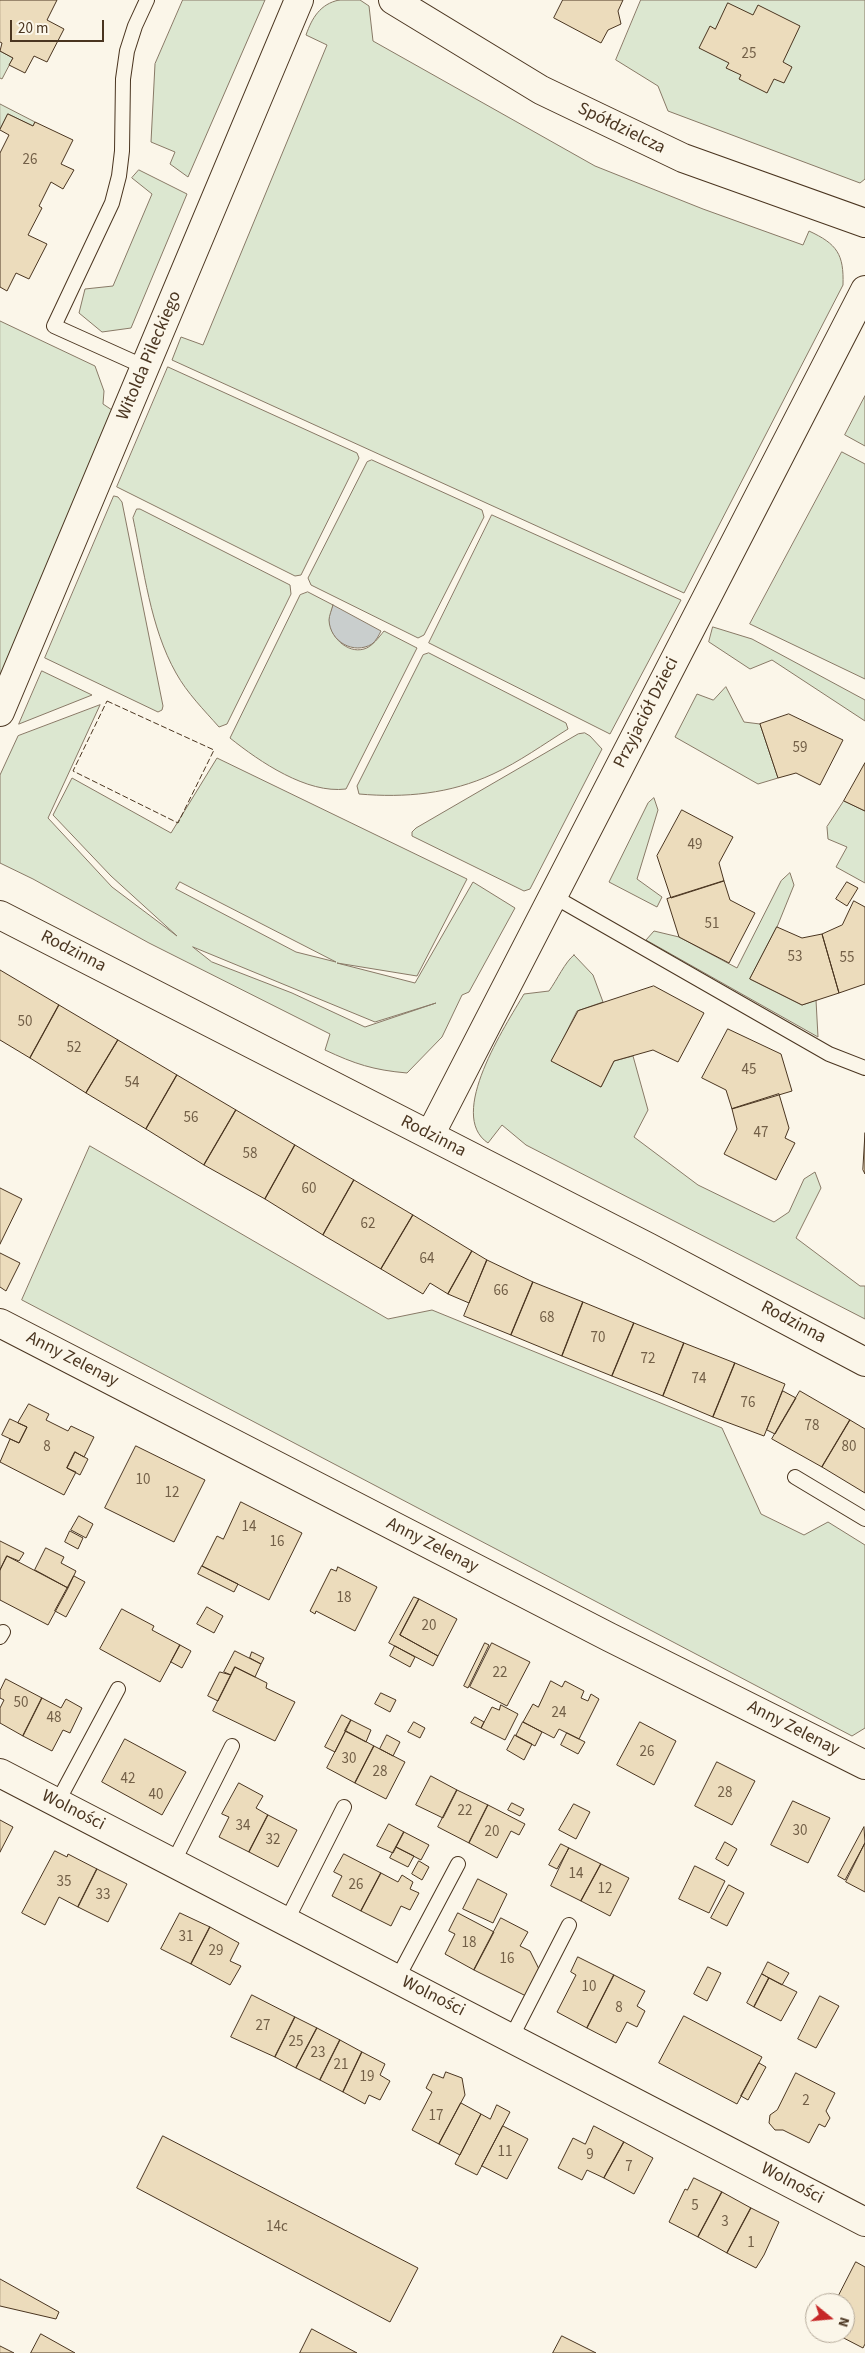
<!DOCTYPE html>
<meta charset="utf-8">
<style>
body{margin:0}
#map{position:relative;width:865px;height:2353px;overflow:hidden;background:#fbf6e9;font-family:"Source Sans 3",sans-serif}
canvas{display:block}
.north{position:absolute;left:805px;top:2293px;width:50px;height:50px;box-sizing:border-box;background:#fbf6e9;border:1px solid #b4a999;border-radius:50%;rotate:107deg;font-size:14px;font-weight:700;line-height:20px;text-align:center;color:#4a3520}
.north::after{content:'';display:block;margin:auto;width:18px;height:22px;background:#c62828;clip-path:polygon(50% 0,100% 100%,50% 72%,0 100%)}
.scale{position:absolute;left:10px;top:20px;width:94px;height:22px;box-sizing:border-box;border:2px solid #4a3520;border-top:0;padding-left:6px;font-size:15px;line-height:18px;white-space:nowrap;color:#4a3520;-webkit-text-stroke:4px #fbf6e9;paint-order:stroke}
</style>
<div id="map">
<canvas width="865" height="2353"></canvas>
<div class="north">N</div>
<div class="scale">20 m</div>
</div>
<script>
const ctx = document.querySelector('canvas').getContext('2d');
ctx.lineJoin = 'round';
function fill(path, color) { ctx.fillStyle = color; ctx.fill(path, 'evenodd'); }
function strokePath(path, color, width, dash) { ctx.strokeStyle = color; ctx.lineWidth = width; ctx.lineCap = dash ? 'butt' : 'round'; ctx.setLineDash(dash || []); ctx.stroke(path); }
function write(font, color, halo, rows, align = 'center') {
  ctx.font = font + ' "Source Sans 3",sans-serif'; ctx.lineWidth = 4; ctx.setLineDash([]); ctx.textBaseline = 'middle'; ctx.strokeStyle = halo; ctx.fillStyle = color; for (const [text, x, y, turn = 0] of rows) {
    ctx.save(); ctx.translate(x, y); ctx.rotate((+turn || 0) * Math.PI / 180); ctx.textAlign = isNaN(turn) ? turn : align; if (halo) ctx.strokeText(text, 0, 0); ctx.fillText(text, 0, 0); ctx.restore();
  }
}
const green = new Path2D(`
 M183,0H265L188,177L170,164L175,152L151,142L155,64Z
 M339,0H360L369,6L373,41L595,166L703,209L803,245L809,231C837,244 844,254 843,285L684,593L172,360L181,337L203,345L327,45L306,35C312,18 320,4 339,0Z
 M641,0H865V179L860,183L668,111L658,86L616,60Z
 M0,51L13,58L2,79L0,78Z
 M0,104L35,122L33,126L8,114L0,130Z
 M139,170L187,194L131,328L102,332L79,313L85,289L113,286L152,194L132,178Z
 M0,321L95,366L104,391L103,404L112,410L0,678Z
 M168,367L357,453L359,458L301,575L295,576L117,487Z
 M865,396V446L845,435Z
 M842,452L865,464V679L750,624Z
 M372,460L482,510L484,517L424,635L418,638L311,585L308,578L367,462Z
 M114,496L118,497L122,502L163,706L162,710L158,712L45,658Z
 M137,509H140L290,585L291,594L227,724L219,727C204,710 187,693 176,673C150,627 144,569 133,518Z
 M492,515L681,600L610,734L429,643Z
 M308,592L333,605C332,610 330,615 330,620C329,636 347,654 364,649C372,647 379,637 384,631L417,648L346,789C307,794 260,762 230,738L300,595Z
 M713,627L752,639L865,700V721L772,660L750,669L709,642Z
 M429,653L566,723L568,729C544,744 519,762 493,774C450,794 405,798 359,794L357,786L423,655Z
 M42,671L92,695L19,724Z
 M726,687L744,722L760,724L778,778L758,784L675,737L697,694L713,700Z
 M100,705L48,818L112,887L177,936L111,876L53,815L72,778L171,833L217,758L467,879L417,976L337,963L415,983L473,882L515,908L469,992L462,995L442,1037L407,1073C373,1070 355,1064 325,1050L330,1034L149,943L33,879L0,863V775L18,736ZM180,882L336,962L296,952L176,889ZM193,947L375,1022L436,1003L365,1027L292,993L212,962Z
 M585,733L590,736L602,749L530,889L524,891L412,836V832L416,828L578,734Z
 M654,798L658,810L637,879L662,897L657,907L609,882L648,803Z
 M844,801L865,811V883L836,867L847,847L828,839L827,827Z
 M790,873L794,885L777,927L750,979L802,1005L816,1000L818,1037L646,940L654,931L679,937L737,968L781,881Z
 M574,955L593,975L603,1002L577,1011L552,1061L601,1087L614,1061L633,1056L648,1110L634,1137L698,1185L774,1222L789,1212L804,1179L815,1172L821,1188L796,1238L860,1286H865V1319L526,1145L502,1125L488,1143C446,1115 506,1025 524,994L549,991C557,980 565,962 574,955Z
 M90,1146L388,1319L432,1310L722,1428L761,1514L804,1535L828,1522L865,1545V1728L852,1736L22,1300Z`);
fill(green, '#dce7d0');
strokePath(green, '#887966', 1);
const water = new Path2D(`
 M333,605L381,631C379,635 376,641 372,644C354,655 330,642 329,620C329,616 332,609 333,605Z`);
fill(water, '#c9cecd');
strokePath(water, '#887966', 1);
const building = new Path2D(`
 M0,0H57L47,20L64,29L47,62L34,56L25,73L9,65L13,58L0,51L2,43L0,42Z
 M563,0H623L618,11L621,24L608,30L601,43L554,18Z
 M728,3L753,15L758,5L800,26L783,62L792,67L784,83L774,79L767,93L739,79L741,75L726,68L729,63L699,48L710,26L715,29Z
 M8,114L33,126L35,122L73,140L61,164L74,170L63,189L51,182L39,206L42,208L28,235L47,244L29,279L16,273L7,291L0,287V153L9,135L0,130Z
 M789,714L843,740L820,785L796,773L778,778L760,724Z
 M865,763V811L844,801Z
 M682,810L733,837L719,863L724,881L671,898L657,856Z
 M724,881L730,900L755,913L729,963L679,937L667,899Z
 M847,882L858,888L847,906L836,899Z
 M854,901L865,907V984L839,993L822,934L842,925Z
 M777,927L802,938L822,934L839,993L802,1005L750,979Z
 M0,970L59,1005L30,1058L0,1040Z
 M654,986L704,1013L678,1062L653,1050L614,1061L601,1087L551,1061L578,1011Z
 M59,1005L118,1040L86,1093L30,1058Z
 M728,1029L781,1054L792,1091L732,1109L726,1090L702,1078Z
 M118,1040L177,1075L146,1129L86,1093Z
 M177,1075L236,1110L204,1165L146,1129Z
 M779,1094L789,1128L785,1138L795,1143L776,1180L724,1154L737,1129L732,1109Z
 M236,1110L295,1145L265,1199L204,1165Z
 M865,1133V1174L863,1170Z
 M295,1145L354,1180L323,1235L265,1199Z
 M354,1180L413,1215L381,1269L323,1235Z
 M0,1188L22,1199L0,1244Z
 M413,1215L472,1251L448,1294L430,1283L423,1294L381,1269Z
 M472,1251L487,1260L469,1303L448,1294Z
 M0,1253L20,1263L6,1291L0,1287Z
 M487,1260L533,1282L511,1335L464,1316Z
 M533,1282L583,1302L562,1356L511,1335Z
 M583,1302L634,1323L612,1376L562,1356Z
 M634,1323L684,1343L663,1396L612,1376Z
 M684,1343L735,1363L713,1417L663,1396Z
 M735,1363L785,1384L764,1436L713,1417Z
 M783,1391L796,1398L775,1434L767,1430Z
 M800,1391L850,1420L822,1467L772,1439Z
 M29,1404L49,1414L46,1420L68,1431L71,1426L94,1437L84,1457L75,1452L67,1468L76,1472L64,1495L0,1462L10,1439L19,1443L27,1427L18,1423Z
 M10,1419L27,1427L19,1443L2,1435Z
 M850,1420L865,1429V1493L822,1467Z
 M136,1446L205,1480L174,1542L105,1508Z
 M75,1452L88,1459L80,1475L67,1468Z
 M241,1502L302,1533L269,1600L202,1566L217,1536L223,1539Z
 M79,1516L93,1524L86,1538L71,1530Z
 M70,1531L83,1538L78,1549L65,1542Z
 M0,1541L24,1553L19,1561L7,1556L0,1570Z
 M46,1548L64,1557L61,1563L76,1571L68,1588L35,1570Z
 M7,1556L68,1588L48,1625L0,1600V1570Z
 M202,1566L238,1584L234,1592L198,1574Z
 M338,1567L377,1587L355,1631L316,1611L315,1614L310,1611L331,1569L336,1571Z
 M74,1576L85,1582L66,1617L55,1611Z
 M414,1597L419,1599L400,1635L438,1656L433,1666L389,1643Z
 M419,1599L457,1619L438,1656L400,1635Z
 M207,1607L223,1616L214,1633L197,1624Z
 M122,1609L154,1626L152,1630L180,1645L160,1682L100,1649Z
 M485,1643L489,1645L468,1688L464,1686Z
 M492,1643L530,1662L507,1706L470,1687Z
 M180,1645L191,1651L182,1668L171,1662Z
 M395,1646L415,1657L410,1667L390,1656Z
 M235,1651L261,1664L255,1677L235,1667L231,1675L224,1672Z
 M252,1652L264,1658L261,1664L250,1658Z
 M235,1667L267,1683L266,1688L295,1702L275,1741L213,1711Z
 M220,1672L231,1675L218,1701L208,1696Z
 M6,1679L42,1698L23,1736L0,1723V1708L4,1700L0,1698V1691Z
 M551,1681L562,1687L565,1681L584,1691L581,1698L588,1701L591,1694L599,1699L579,1739L559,1729L554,1738L523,1722L533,1704L538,1707Z
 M381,1693L396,1700L390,1712L375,1704Z
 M42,1698L61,1708L66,1699L82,1708L70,1733L63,1730L52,1751L23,1736Z
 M501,1705L518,1714L505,1740L481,1728L492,1707L499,1710Z
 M342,1715L351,1720L335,1752L325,1747Z
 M475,1717L484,1722L481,1728L471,1723Z
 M351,1720L371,1730L366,1742L345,1731Z
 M414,1722L425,1728L420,1738L408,1732Z
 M523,1722L542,1732L535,1746L516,1736Z
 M640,1722L676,1741L654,1785L617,1765Z
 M346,1731L374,1746L355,1783L327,1768Z
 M567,1733L585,1742L578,1754L561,1745Z
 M387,1735L400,1742L393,1756L380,1749Z
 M515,1735L532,1744L524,1760L507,1750Z
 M125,1739L186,1772L162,1815L102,1782Z
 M374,1746L405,1762L386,1799L355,1783Z
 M717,1762L755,1781L732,1825L695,1806Z
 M431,1776L457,1790L443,1818L416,1805Z
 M239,1783L263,1796L256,1808L268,1815L249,1852L219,1837L229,1817L222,1814Z
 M457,1790L488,1805L469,1843L438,1827Z
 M793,1801L830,1818L808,1863L771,1845Z
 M512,1803L524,1809L520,1816L508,1810Z
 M574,1804L590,1812L576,1839L559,1830Z
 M488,1805L525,1824L519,1835L511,1831L497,1858L469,1843Z
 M268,1815L297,1830L278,1867L249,1852Z
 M0,1820L13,1827L0,1852Z
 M389,1824L404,1832L393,1853L377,1846Z
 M864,1827L865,1843L845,1880L838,1876Z
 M404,1832L429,1845L421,1860L396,1847Z
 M725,1842L737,1849L728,1866L716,1859Z
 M865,1843V1892L846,1882Z
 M561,1844L569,1848L557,1869L549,1865Z
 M396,1847L414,1856L408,1867L390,1858Z
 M569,1848L601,1864L581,1901L551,1886Z
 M55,1851L67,1857L68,1854L97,1869L78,1907L59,1897L45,1925L22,1913Z
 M344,1854L381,1873L361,1911L332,1896L342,1876L334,1872Z
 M419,1861L429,1867L422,1880L412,1874Z
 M601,1864L629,1878L610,1916L581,1901Z
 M695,1866L725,1881L709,1913L679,1899Z
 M97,1869L127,1884L108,1922L78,1907Z
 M381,1873L398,1882L402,1875L413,1882L410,1889L419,1893L410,1910L401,1906L391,1926L361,1911Z
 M478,1879L507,1894L493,1923L463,1909Z
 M729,1885L744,1893L727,1926L711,1918Z
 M180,1913L210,1927L191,1964L161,1949Z
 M458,1913L494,1932L474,1970L445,1954L455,1934L449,1931Z
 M501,1918L528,1932L520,1946L530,1951L539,1969L526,1996L474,1970Z
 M210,1927L239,1943L230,1961L241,1966L230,1985L191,1964Z
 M578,1957L614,1975L587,2028L557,2012L576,1975L571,1972Z
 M768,1962L789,1973L782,1985L762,1974Z
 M708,1967L721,1973L707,2001L694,1994Z
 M762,1974L769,1978L754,2007L747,2003Z
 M614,1975L645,1991L637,2006L645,2011L637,2027L627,2022L616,2043L587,2028Z
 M769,1978L797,1992L781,2021L754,2007Z
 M252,1995L295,2017L275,2057L231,2037Z
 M820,1996L839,2006L816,2048L798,2039Z
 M684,2016L762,2057L737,2104L659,2063Z
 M295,2017L317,2028L296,2068L275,2057Z
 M317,2028L340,2040L320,2080L296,2068Z
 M340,2040L362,2052L343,2092L320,2080Z
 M362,2052L385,2064L380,2075L390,2081L380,2100L369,2095L365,2104L343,2092Z
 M759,2063L766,2067L748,2100L741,2096Z
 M446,2072L462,2078L465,2095L439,2144L412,2130L432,2092L426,2088L433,2074L443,2078Z
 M796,2073L835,2093L826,2111L830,2118L825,2127L819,2124L809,2143L783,2130H775L769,2123L770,2115L777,2110Z
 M461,2103L481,2114L460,2155L439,2144Z
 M497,2105L510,2112L477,2175L455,2164L481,2114L490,2119Z
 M503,2126L528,2139L507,2179L482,2166Z
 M594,2126L624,2142L604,2178L587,2170L582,2180L558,2168L573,2138L585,2144Z
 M163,2136L418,2268L390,2322L137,2188Z
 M624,2142L653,2158L634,2194L604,2178Z
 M694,2178L722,2192L698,2237L669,2222L685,2189L687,2190Z
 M722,2192L751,2208L727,2253L698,2237Z
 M751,2208L779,2222L764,2255L756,2268L727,2253Z
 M856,2262L865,2267V2344L863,2348L834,2333H845V2303H835Z
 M0,2279L59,2312L56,2319L0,2306Z
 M312,2329L357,2353H300Z
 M41,2334L75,2353H31Z
 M562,2336L596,2353H553Z
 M0,2346L14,2353H0Z`);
fill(building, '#ecdcbc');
strokePath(building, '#4a3520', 1);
const lane = new Path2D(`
 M145,367L54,326L112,203L119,176L122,151L123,79L127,51L135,26L147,0
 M553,896L829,1054L865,1068
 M795,1477L865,1519
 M0,1637L3,1632
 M57,1803L118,1689
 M173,1863L232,1746
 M286,1922L344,1807
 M397,1979L458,1864
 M511,2038L569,1925`);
const street = new Path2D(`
 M393,0L541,90L683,158L865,223
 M0,712L299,0
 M0,915L648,1247L865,1362
 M430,1135L865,290
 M0,1323L609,1637L865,1765
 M0,1773L865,2222`);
strokePath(lane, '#4a3520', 16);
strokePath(street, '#4a3520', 30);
strokePath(lane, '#fbf6e9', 14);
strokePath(street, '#fbf6e9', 28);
strokePath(new Path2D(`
 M107,701L214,750L178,823L73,771Z`), '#4a3520', 1, [6, 2.5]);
write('15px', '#725f47', null, [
 ["25",749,55],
 ["26",30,161],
 ["59",800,749],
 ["49",695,846],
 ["51",712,925],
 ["53",795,958],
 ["55",847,959],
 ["50",25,1023],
 ["52",74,1049],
 ["45",749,1071],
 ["54",132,1084],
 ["56",191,1119],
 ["47",761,1134],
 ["58",250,1155],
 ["60",309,1190],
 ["62",368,1225],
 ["64",427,1260],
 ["66",501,1292],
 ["68",547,1319],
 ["70",598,1339],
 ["72",648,1360],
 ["74",699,1380],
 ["76",748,1404],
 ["78",812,1427],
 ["8",47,1448],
 ["80",849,1448],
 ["10",143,1481],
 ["12",172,1494],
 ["14",249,1528],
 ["16",277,1543],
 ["18",344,1599],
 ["20",429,1627],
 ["22",500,1674],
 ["50",21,1704],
 ["24",559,1714],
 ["48",54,1719],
 ["26",647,1753],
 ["30",349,1760],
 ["28",380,1773],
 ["42",128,1780],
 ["28",725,1794],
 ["40",156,1796],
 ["22",465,1812],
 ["34",243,1827],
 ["30",800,1832],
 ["20",492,1833],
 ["32",273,1841],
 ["14",576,1875],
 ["35",64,1883],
 ["26",356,1886],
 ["12",605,1890],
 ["33",103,1896],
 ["31",186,1938],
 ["18",469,1944],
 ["29",216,1952],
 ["16",507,1960],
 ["10",589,1988],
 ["8",619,2009],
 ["27",263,2027],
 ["25",296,2043],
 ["23",318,2054],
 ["21",341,2066],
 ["19",367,2078],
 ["2",806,2102],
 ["17",436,2117],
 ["11",505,2153],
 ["9",590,2156],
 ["7",629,2168],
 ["5",695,2207],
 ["3",725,2223],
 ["14c",277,2228],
 ["1",751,2244]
]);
write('18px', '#4a3520', '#fbf6e9', [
 ["Spółdzielcza",621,129,26],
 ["Witolda Pileckiego",150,356,-67],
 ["Przyjaciół Dzieci",647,713,-63],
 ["Rodzinna",73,952,27],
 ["Rodzinna",433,1137,27],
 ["Rodzinna",793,1323,28],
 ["Anny Zelenay",72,1360,27],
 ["Anny Zelenay",432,1546,27],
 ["Anny Zelenay",793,1729,27],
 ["Wolności",73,1811,27],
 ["Wolności",433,1997,27],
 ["Wolności",792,2184,28]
]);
</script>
